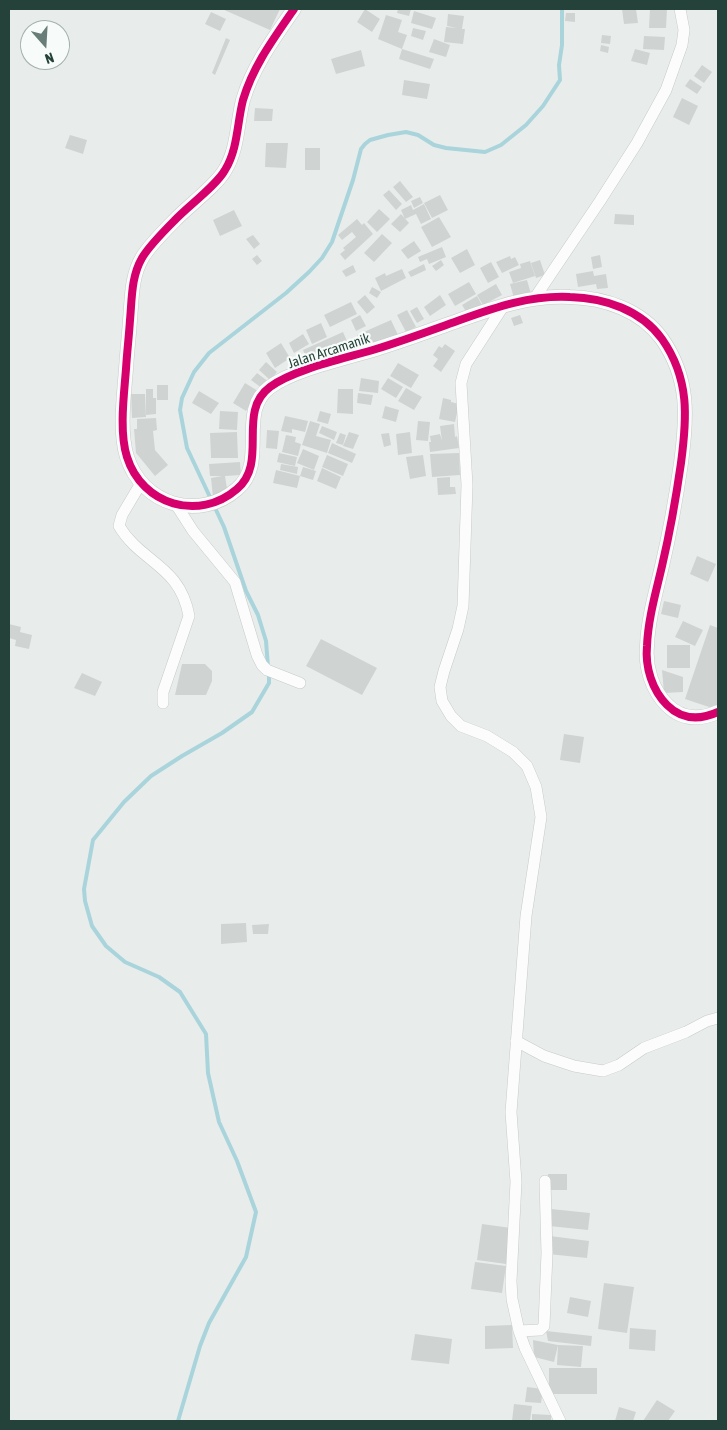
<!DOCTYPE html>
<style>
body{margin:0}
#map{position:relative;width:727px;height:1430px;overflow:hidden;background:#e8edeb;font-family:"Asap Condensed",sans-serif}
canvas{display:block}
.frame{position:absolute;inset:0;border:10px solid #24423a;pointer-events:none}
.north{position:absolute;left:20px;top:20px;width:50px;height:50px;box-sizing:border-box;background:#f7fbf9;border:1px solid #a3b1ad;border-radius:50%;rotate:161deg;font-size:14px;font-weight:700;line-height:20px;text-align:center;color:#24423a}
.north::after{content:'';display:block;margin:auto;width:18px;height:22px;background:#697e78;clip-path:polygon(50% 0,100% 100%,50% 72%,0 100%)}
</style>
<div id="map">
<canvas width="727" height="1430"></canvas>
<div class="frame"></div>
<div class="north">N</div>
</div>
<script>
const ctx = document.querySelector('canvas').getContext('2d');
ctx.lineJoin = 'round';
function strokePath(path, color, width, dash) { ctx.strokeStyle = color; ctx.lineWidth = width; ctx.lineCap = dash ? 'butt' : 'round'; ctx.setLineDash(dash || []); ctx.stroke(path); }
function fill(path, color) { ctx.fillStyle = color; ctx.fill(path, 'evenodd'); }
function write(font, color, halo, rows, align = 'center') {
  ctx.font = font + ' "Asap Condensed",sans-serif'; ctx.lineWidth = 4.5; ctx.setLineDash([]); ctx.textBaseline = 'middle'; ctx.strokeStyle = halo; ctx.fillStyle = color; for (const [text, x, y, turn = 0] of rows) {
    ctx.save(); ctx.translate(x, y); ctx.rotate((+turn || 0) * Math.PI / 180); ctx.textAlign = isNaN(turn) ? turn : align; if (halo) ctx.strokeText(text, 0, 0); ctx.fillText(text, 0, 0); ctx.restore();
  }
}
strokePath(new Path2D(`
 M268,667L266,641L258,615L246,591L224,527L187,448L180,410L182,398L194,372L209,353L286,293L309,272L322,258L332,242L353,180L361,149L365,144L370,140L388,135L406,132L418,135L434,145L446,148L485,152L501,145L526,125L543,106L560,80L559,65L562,45V9
 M178,1421L200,1346L209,1323L246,1257L256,1212L237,1161L219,1122L208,1073L206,1034L180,992L159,977L125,962L106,946L92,926L85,901L84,889L93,840L124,802L151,776L182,756L222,733L252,712L269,683V674`), '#a9d4db', 4);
fill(new Path2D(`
 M222,9H280L270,30Z
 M365,9L380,19L372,32L357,22Z
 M398,9H411L409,16L397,13Z
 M622,9H636L638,23L624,24Z
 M650,9H667L666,28H649Z
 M414,11L436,18L432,29L411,23Z
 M211,12L226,19L220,31L205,24Z
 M566,13H575V22L565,21Z
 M448,14L464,16L462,29H465L463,44L444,42L446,27L457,28L447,26Z
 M386,15L402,20L398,32L407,35L402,49L434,59L430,69L399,59L402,49L378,39Z
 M413,28L426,31L423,40L411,36Z
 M602,35L611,36L610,44L601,43Z
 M644,36L665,37L664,50L643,49Z
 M226,38L230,40L215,75L212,73Z
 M434,39L450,45L446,57L429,52Z
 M601,45L609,47L608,53L600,51Z
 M635,49L650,53L647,65L631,61Z
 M361,50L365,66L336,74L331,59Z
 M702,65L712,72L704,83L694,76Z
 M690,79L702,87L697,94L685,86Z
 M404,80L430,84L427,99L402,95Z
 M682,98L698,106L689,125L673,117Z
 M255,108L273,109L272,121H254Z
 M70,135L87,140L83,154L65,148Z
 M266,143H288L286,168L265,167Z
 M305,148H320V170H305Z
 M400,181L413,197L406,202L393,187Z
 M389,190L402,204L396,210L383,195Z
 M440,195L448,210L432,218L424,203Z
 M420,197L423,203L414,208L411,201Z
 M424,204L431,219L421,224L416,214L405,219L401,210L411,205L413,210Z
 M379,209L390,219L377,232L367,222Z
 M234,210L242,226L220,236L213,220Z
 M401,214L409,223L400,232L391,224Z
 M615,214L634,215V225L614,224Z
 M439,217L451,237L432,247L421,227Z
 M357,219L362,225L364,223L373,234L345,260L340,254L345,250L343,248L356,237L352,232L342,240L338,235Z
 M382,234L392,243L374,262L364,253Z
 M253,235L260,244L254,249L246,239Z
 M414,241L421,251L408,259L401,250Z
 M442,247L446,257L429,264L427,259L420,262L418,257Z
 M467,249L475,265L460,273L451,258Z
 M257,255L262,261L257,265L252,259Z
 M600,255L602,267L593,269L591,257Z
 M510,256L511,259L515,257L519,265L502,273L496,262Z
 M441,260L444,265L436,271L432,266Z
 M540,260L545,275L536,278L531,263Z
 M530,261L535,276L513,283L509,272L521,268L520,264Z
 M491,262L499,277L488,283L480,268Z
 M424,264L426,270L411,277L408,272Z
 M353,265L356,272L346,277L342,271Z
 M402,269L406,278L381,291L375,278L385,273L386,276Z
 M593,271L594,276L606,274L608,288L597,289L596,284L578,287L576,274Z
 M527,280L531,294L514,298L510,284Z
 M469,282L476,294L455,306L448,294Z
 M496,284L502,295L483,305L477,295Z
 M372,287L381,292L377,298L369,293Z
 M365,295L375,307L367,314L357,302Z
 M440,295L446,305L430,316L424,307Z
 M477,296L482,305L467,313L462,305Z
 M351,302L357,314L330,327L324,315Z
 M417,307L424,319L417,323L410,311Z
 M407,310L416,327L406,332L397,315Z
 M360,315L366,326L356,331L351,320Z
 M520,315L523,323L514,326L511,318Z
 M391,320L398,335L364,350L357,335Z
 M321,323L327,337L312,344L306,330Z
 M343,332L351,350L311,368L303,350Z
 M303,334L309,344L294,353L289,343Z
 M281,343L290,358L275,368L266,353Z
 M445,344L455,351L441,372L433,366L438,359L433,355L439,346L442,348Z
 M266,362L277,372L270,380L259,370Z
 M398,363L419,375L411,388L390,376Z
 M257,373L269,382L263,389L251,380Z
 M361,378L379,381L378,393L359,391Z
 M388,378L403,387L396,398L381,389Z
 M245,383L258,391L246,411L233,403Z
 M157,385H168V400H157Z
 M406,388L422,397L414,410L398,401Z
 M146,389H153V398H156V414L146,415Z
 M338,389H353V414L337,413Z
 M199,391L219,403L211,414L192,403Z
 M358,393L373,395L371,405L357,403Z
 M131,394H145L146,417L132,418Z
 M443,398L451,400V402L459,404L455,422L439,419Z
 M385,406L399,410L396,422L382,418Z
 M220,411L238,412L237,430L219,429Z
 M320,411L331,414L328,424L317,421Z
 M285,416L308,421L305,432L292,429V433L281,431Z
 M156,418L157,430L153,431L155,450L168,465L155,476L136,453L134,429H137V419Z
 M310,421L320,424L316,436L331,440L327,453L302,445Z
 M418,421L430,422L428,441L416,440Z
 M454,424L455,437L457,436L459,448L430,452L429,442H431L430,436L440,434L442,441L440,426Z
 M322,426L337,432L334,440L319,433Z
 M267,430L279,431L277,449L266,448Z
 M237,432L238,458H211L210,433Z
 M349,432L359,435L353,449L343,446Z
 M410,432L412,453L398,455L396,434Z
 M340,433L346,435L343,445L336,443Z
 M389,433L391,445L384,447L381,434Z
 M286,435L296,437L295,442L301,444L298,456L282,452Z
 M332,443L356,454L352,463L328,453Z
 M303,449L319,456L314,470L297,463Z
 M279,453L297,457L295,466L277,462Z
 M459,453L460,475L432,477L430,454Z
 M327,455L348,464L343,476L322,467Z
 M423,455L426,476L410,479L406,457Z
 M240,462L241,475L225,476L228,495L213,497L211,478L222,476H210L209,464Z
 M281,464L298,467L297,474L280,470Z
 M303,467L316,471L313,480L300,476Z
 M322,468L341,477L336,489L317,481Z
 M276,470L300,476L297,488L273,483Z
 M450,477V487H455L456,494L438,495L437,478Z
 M697,556L716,564L708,582L690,574Z
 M664,601L681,605L678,618L661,614Z
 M683,621L703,630L695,646L675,637Z
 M9,624L21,627L20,632L32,635L29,649L15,646L16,640L9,638Z
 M710,625L718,628V710L685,699Z
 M321,639L377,668L362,695L306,666Z
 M667,645H690V668H667Z
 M182,664H205L212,671V681L206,695H175Z
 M662,670L683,677V692L664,693Z
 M82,673L102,682L95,696L74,688Z
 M564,734L584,737L580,763L560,760Z
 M246,923L247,942L221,944V924Z
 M269,924L268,934H253L252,925Z
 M548,1174H567V1190H548Z
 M551,1209L590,1213L588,1230L549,1226Z
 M482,1224L511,1228L506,1264L477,1260Z
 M550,1236L589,1241L587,1258L548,1254Z
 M475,1262L506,1266L502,1293L471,1289Z
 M604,1283L634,1287L627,1333L598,1329Z
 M570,1297L591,1301L588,1317L567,1313Z
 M512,1325L513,1348L485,1349V1326Z
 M630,1328L656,1330L655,1351L629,1349Z
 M546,1331L592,1336L591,1346L548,1341Z
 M415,1334L452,1339L449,1364L411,1360Z
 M533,1340L558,1345L583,1346L581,1367L557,1365L558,1345L554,1362L534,1357Z
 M549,1368H597V1394H549Z
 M527,1387L543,1389L541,1403L525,1402Z
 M657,1400L675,1411L668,1421H643Z
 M514,1404L532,1406L530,1421H512Z
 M619,1407L636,1412L633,1421H615Z
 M532,1414L551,1415V1421H532Z`), '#cfd4d2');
const minor = new Path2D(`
 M534,299L600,201L637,143L666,90L682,45L684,30L680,9
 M504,305L466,364L461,383L467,485L463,606L458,629L444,671L440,687L442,701L451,716L461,726L487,736L513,752L527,766L536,787L541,817L526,916L511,1112L516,1182L511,1281L512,1299L519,1331L525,1348L560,1421
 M141,483L122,515L119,526C141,563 180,565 189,616L163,692V703
 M177,506L193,531L235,582L257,655L262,665L267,670L300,683
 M516,1041L544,1056L574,1066L603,1071L619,1065L644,1048L686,1032L707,1021L718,1018
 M519,1331L540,1330L544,1326L547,1253L545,1181`);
const tertiary = new Path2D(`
 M294,9C274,38 253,66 243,100C237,123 238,149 225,170C216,186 188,206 174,221C164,231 149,246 142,258C131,277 132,299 130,320C129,336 127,352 126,369C124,395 119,432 127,457C142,505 199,522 237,489C269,462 236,412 270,387C294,369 347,358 376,349C405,340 432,330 460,320C496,307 531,295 570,297C605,298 641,310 662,339C690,379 687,418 681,463C676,498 670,532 662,566C656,592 648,619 647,646C645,667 652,690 667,705C682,720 700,720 718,712`);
strokePath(minor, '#c5cac8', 12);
strokePath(tertiary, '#c5cac8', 15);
strokePath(minor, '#fcfcfc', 11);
strokePath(tertiary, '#fcfcfc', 14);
strokePath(new Path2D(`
 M294,9C274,38 253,66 243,100C237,123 238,149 225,170C216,186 188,206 174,221C164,231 149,246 142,258C131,277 132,299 130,320C129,336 127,352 126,369C124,395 119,432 127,457C142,505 199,522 237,489C269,462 236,412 270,387C294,369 347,358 376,349C405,340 432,330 460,320C496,307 531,295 570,297C605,298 641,310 662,339C690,379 687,418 681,463C676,498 670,532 662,566C656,592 648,619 647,646C645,667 652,690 667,705C682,720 700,720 718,712`), '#d6006c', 8);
write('14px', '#24423a', '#f7fbf9', [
 ["Jalan Arcamanik",329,351,-18]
]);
</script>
